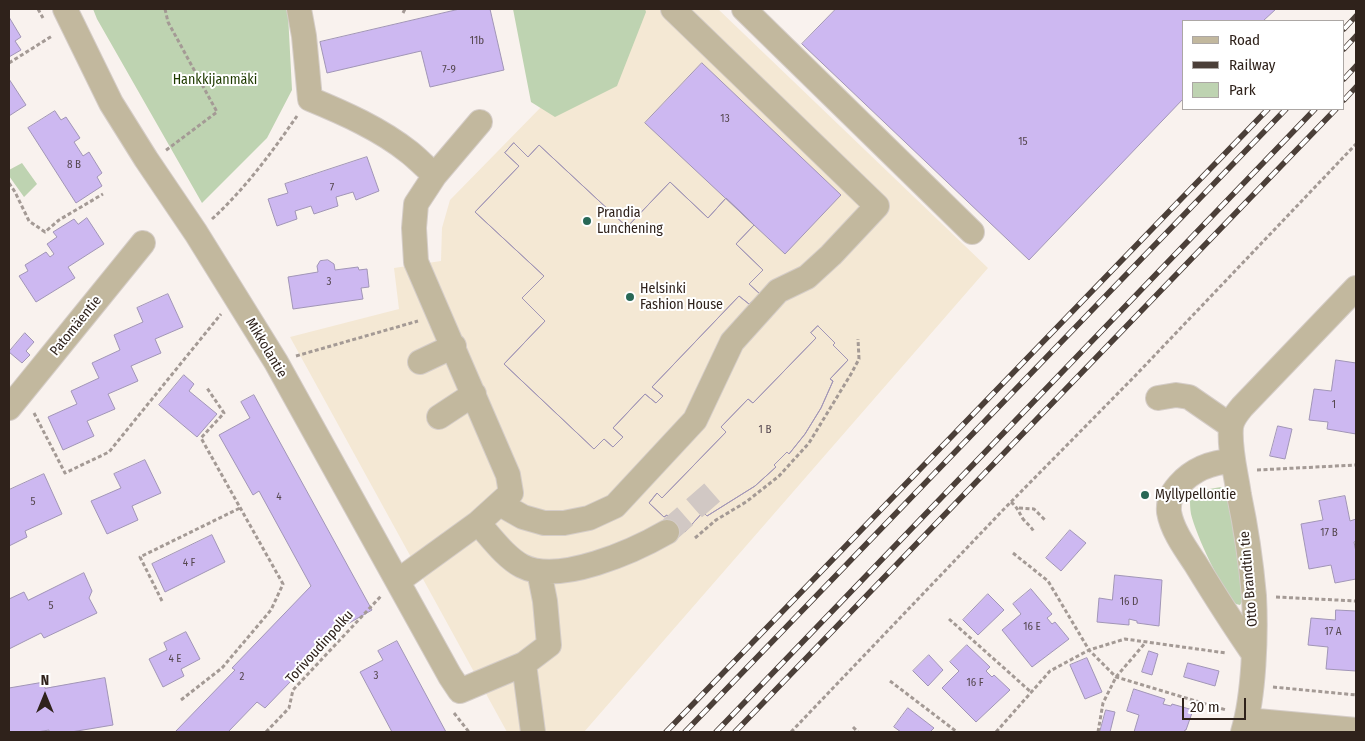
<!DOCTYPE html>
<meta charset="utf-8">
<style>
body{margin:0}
#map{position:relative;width:1365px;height:741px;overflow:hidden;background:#f9f2ee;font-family:"Fira Sans Condensed",sans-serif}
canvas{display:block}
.frame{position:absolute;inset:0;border:10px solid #2f221b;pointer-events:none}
.legend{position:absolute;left:1182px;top:20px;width:162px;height:90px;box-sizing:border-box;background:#fff;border:1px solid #aca7a4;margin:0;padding:6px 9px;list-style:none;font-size:15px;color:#2f221b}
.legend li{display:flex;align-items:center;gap:10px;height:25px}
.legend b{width:25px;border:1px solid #aca7a4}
.north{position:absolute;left:20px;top:671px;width:50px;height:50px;-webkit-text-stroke:4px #fff;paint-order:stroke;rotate:0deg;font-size:14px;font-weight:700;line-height:20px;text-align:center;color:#2f221b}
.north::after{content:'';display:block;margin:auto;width:18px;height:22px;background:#2f221b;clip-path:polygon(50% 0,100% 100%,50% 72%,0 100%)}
.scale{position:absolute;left:1182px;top:698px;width:64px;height:22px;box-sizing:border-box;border:2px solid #2f221b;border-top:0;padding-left:6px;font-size:15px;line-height:18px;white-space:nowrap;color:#2f221b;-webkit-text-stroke:4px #fff;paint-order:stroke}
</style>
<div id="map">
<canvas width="1365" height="741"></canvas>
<div class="frame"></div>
<ul class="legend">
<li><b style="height:6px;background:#c2b89e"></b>Road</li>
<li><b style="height:6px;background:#4b3f38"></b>Railway</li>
<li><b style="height:14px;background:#bed3b1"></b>Park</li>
</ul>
<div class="north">N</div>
<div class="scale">20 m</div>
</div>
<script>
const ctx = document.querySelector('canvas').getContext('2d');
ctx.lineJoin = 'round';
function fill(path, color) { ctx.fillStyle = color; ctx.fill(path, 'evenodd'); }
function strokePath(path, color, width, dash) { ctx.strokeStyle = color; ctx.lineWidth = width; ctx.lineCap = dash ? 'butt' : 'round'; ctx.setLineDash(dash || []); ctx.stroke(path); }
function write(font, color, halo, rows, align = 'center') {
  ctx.font = font + ' "Fira Sans Condensed",sans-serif'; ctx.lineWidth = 4; ctx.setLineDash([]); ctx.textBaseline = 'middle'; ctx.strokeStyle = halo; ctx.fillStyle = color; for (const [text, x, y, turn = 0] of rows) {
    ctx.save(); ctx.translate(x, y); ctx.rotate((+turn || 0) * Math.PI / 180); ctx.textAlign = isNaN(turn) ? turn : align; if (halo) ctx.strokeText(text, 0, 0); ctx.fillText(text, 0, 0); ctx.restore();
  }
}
fill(new Path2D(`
 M637,9H718L988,268L584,732H507L290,337L399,309L394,268L441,261L442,228L450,200Z`), '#f4e8d4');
fill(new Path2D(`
 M93,9H286L288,14L292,90L267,138L202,203L97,19Z
 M513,9H645L646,12L617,86L555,117L531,102Z
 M22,163L37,184L24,197L9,176V170Z
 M1221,487L1227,489L1239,552L1243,600L1240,605L1236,604C1221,589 1196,535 1191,514C1190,509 1190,503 1190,498C1199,490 1209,489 1221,487Z`), '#bed3b1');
const building = new Path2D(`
 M460,9H490L504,70L430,87L421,51L327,73L320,42Z
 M836,9H1276L1263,21H1184V98L1029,260L802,44Z
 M9,17L21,37L15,41L21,50L9,57Z
 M702,63L841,195L785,254L645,123Z
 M9,79L26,105L9,116Z
 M55,111L61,120L66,117L80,138L74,142L83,156L89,152L102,173L97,177L102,186L76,203L28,128Z
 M514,143L528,157L539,145L627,227L670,182L708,218L726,198L754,225L736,244L763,270L749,284L760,294L749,304L739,296L652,387L663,396L656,403L645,394L613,428L623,437L613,447L604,439L594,449L504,364L545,321L522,298L544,276L475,212L519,166L505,153Z
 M514,143L528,157L539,145L627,227L670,182L708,218L726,198L754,225L736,244L763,270L749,284L760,294L749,304L739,296L652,387L663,396L656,403L645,394L613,428L623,437L613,447L604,439L594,449L504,364L545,321L522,298L544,276L475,212L519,166L505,153Z
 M367,157L379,191L356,200L353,192L336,197L338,206L314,214L311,206L295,211L297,219L277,226L268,199L288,193L285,184Z
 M87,218L104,244L68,267L75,278L36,302L19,276L28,271L25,265L46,252L50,257L54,254L47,244L57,237L53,232L74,219L78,224Z
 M328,260L334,264L335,270L358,267L359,270L367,269L369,287L361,288L363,299L293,309L288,277L318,272L317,266L320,261Z
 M168,294L183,327L155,339L161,353L131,366L138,381L108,394L115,409L87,421L94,436L63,450L48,417L77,404L71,391L99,378L92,363L120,350L114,335L143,322L137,308Z
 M818,326L835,343L833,345L848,360L830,379L833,381L821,408L805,434L789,454L787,452L774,465L776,467L755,486L707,516L703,512L685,532L667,515L664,517L649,503L657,493L662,498L726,432L721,427L748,399L753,403L816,338L811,333Z
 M818,326L835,343L833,345L848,360L830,379L833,381L821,408L805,434L789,454L787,452L774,465L776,467L755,486L707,516L703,512L685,532L667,515L664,517L649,503L657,493L662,498L726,432L721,427L748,399L753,403L816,338L811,333Z
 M25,333L34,342L26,351L30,355L22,363L9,352Z
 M1336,360L1356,363V434L1327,429L1328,422L1309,420L1314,389L1331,391Z
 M184,375L194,384L189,391L217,414L197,437L159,405Z
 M254,395L372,610L344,626L265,708L257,702L228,732H175L235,670L232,668L311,586L259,491L253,495L219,435L250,418L241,402Z
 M1278,426L1292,429L1285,459L1270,456Z
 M145,460L161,493L132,506L138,520L107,534L91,501L121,488L114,474Z
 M44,474L62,514L25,531L27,537L9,546V490Z
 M1345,496L1350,521L1356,519V541L1354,542L1356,552V579L1335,583L1331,565L1309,569L1301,524L1323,520L1319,501Z
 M1070,530L1086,543L1061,571L1046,558Z
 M212,535L225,562L165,592L152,564Z
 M84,573L92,591L89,598L97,613L44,638L41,633L9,649V599L24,592L28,600Z
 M1115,575L1162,580L1159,626L1137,623V621L1129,619V625L1097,622L1099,598L1112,600Z
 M1031,589L1052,614L1047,618L1052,624L1055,622L1069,639L1032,667L1002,630L1021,614L1013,604Z
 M988,594L1004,610L978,635L963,620Z
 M1336,610L1356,611V671L1326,669L1328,647L1308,645L1311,618L1335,620Z
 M186,632L200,659L181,669L184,676L163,687L149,659L167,650L164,643Z
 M397,641L446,732H392L360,672L383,660L378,651Z
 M967,645L990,667L986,671L992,677L994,675L1010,690L976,722L942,688L959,671L950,662Z
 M1149,651L1158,654L1152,675L1142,672Z
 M929,655L943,670L928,686L913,671Z
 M1087,658L1102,692L1085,699L1070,665Z
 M1188,663L1219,671L1215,686L1184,677Z
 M105,678L113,725L71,732H49V730L37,732H9V688L44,682L45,688Z
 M1134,689L1165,699L1163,704L1171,706L1172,704L1193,710L1186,730H1185L1184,732H1134L1139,715L1127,711Z
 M908,708L934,728L930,732H901L894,727Z
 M1106,710L1115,712L1110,732H1100Z`);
fill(building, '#cdb8f1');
strokePath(building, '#a195b6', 1);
strokePath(new Path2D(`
 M667,532L715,490`), '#d1c8c4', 24, [24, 12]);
const minor = new Path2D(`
 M65,9L111,103L146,159L196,233L276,362L450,676L460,691L524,664L549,645L545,601L539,571
 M299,9L304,36L310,99C344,113 380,129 409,152C418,159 426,168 435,175
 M744,9L972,232
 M420,362L454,346
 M1158,398L1176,395L1189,397L1231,426
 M9,408L143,243
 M439,417L474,394
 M1233,461C1212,462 1194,468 1179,485C1172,493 1168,500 1169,512C1172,530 1185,548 1195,563C1214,594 1233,624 1253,653
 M500,504L523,517L544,523H564L589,518L615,506L695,420L732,342L778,291L807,277L831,255L877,206L673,9
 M478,523C491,537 505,557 522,566C559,585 634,551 667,532
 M398,581L478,523L511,493L508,475L416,262L414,228L416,204L435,175L480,122
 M524,664L533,732
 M1246,720L1356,730
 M1243,732C1254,696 1256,635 1254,596C1251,562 1246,528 1239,495C1236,473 1229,449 1231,427C1232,419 1237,413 1242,407L1356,288`);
strokePath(minor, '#d5cdc8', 26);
strokePath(new Path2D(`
 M38,9L43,18
 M165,9L168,22L217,112L165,151
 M403,13L405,9
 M9,63L52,36
 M9,183L15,192L29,221L45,232L59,220L103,194
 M212,219C245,189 272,152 297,116
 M296,356L418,321
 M34,413L65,473L109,452L221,314
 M1257,470L1356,465
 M1011,502C1017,507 1019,512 1023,519C1027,524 1031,526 1034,532
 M1019,508L1034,509L1045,520
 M695,538L716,520L746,502L779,476L809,443L851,374L859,359L858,339
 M1013,553L1048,581L1089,650L1116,677L1226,710
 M1276,597L1356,601
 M162,601L140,557L240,508
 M949,619L1032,693
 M890,681L957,732
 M1273,687L1356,695
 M181,700L222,668L271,610L283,584L201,438L224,413L207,388
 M454,713L469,732
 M853,727L858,732
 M266,732L289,708L293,690L381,596
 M791,732L1004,509L1134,377L1356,144
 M996,732L1050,671L1089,650L1125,639L1226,653
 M1098,732L1103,703L1116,677L1146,642`), '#a49a95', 3, [4, 2.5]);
strokePath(minor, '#c2b89e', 24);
const rail = new Path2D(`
 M1344,29L1356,16
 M1344,49L1356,36
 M1344,79L1356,66
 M1344,100L1356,87
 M666,732L1268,109
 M685,732L1286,109
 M716,732L1315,109
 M735,732L1336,109`);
strokePath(rail, '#4b3f38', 5.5);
strokePath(rail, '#fff', 4, [11]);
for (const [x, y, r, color] of [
 [587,221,5,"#286856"],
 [630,297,5,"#286856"],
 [1145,495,5,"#286856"]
]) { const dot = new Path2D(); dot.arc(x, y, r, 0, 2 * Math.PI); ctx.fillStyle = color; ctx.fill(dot); strokePath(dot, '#fff', 2); }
write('11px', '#564850', null, [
 ["11b",477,41],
 ["7-9",449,70],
 ["13",725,119],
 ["15",1023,142],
 ["8 B",74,165],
 ["7",332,188],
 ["3",329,282],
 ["1",1334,405],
 ["1 B",765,430],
 ["4",279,497],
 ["5",33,502],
 ["17 B",1329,533],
 ["4 F",189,563],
 ["16 D",1129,602],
 ["5",51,606],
 ["16 E",1032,627],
 ["17 A",1333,632],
 ["4 E",175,659],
 ["3",376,676],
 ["2",242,677],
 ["16 F",975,683]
]);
write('14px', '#1f3b00', '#fff', [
 ["Hankkijanmäki",215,80]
]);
write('14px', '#2f221b', '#fff', [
 ["Prandia",597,213],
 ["Lunchening",597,229],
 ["Helsinki",640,289],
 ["Fashion House",640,305],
 ["Myllypellontie",1155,495]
], 'left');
write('14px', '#2f221b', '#fff', [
 ["Patomäentie",76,326,-51],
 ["Mikkolantie",266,348,59],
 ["Otto Brandtin tie",1249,579,-95],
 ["Torivoudinpolku",320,647,-48]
]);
</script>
